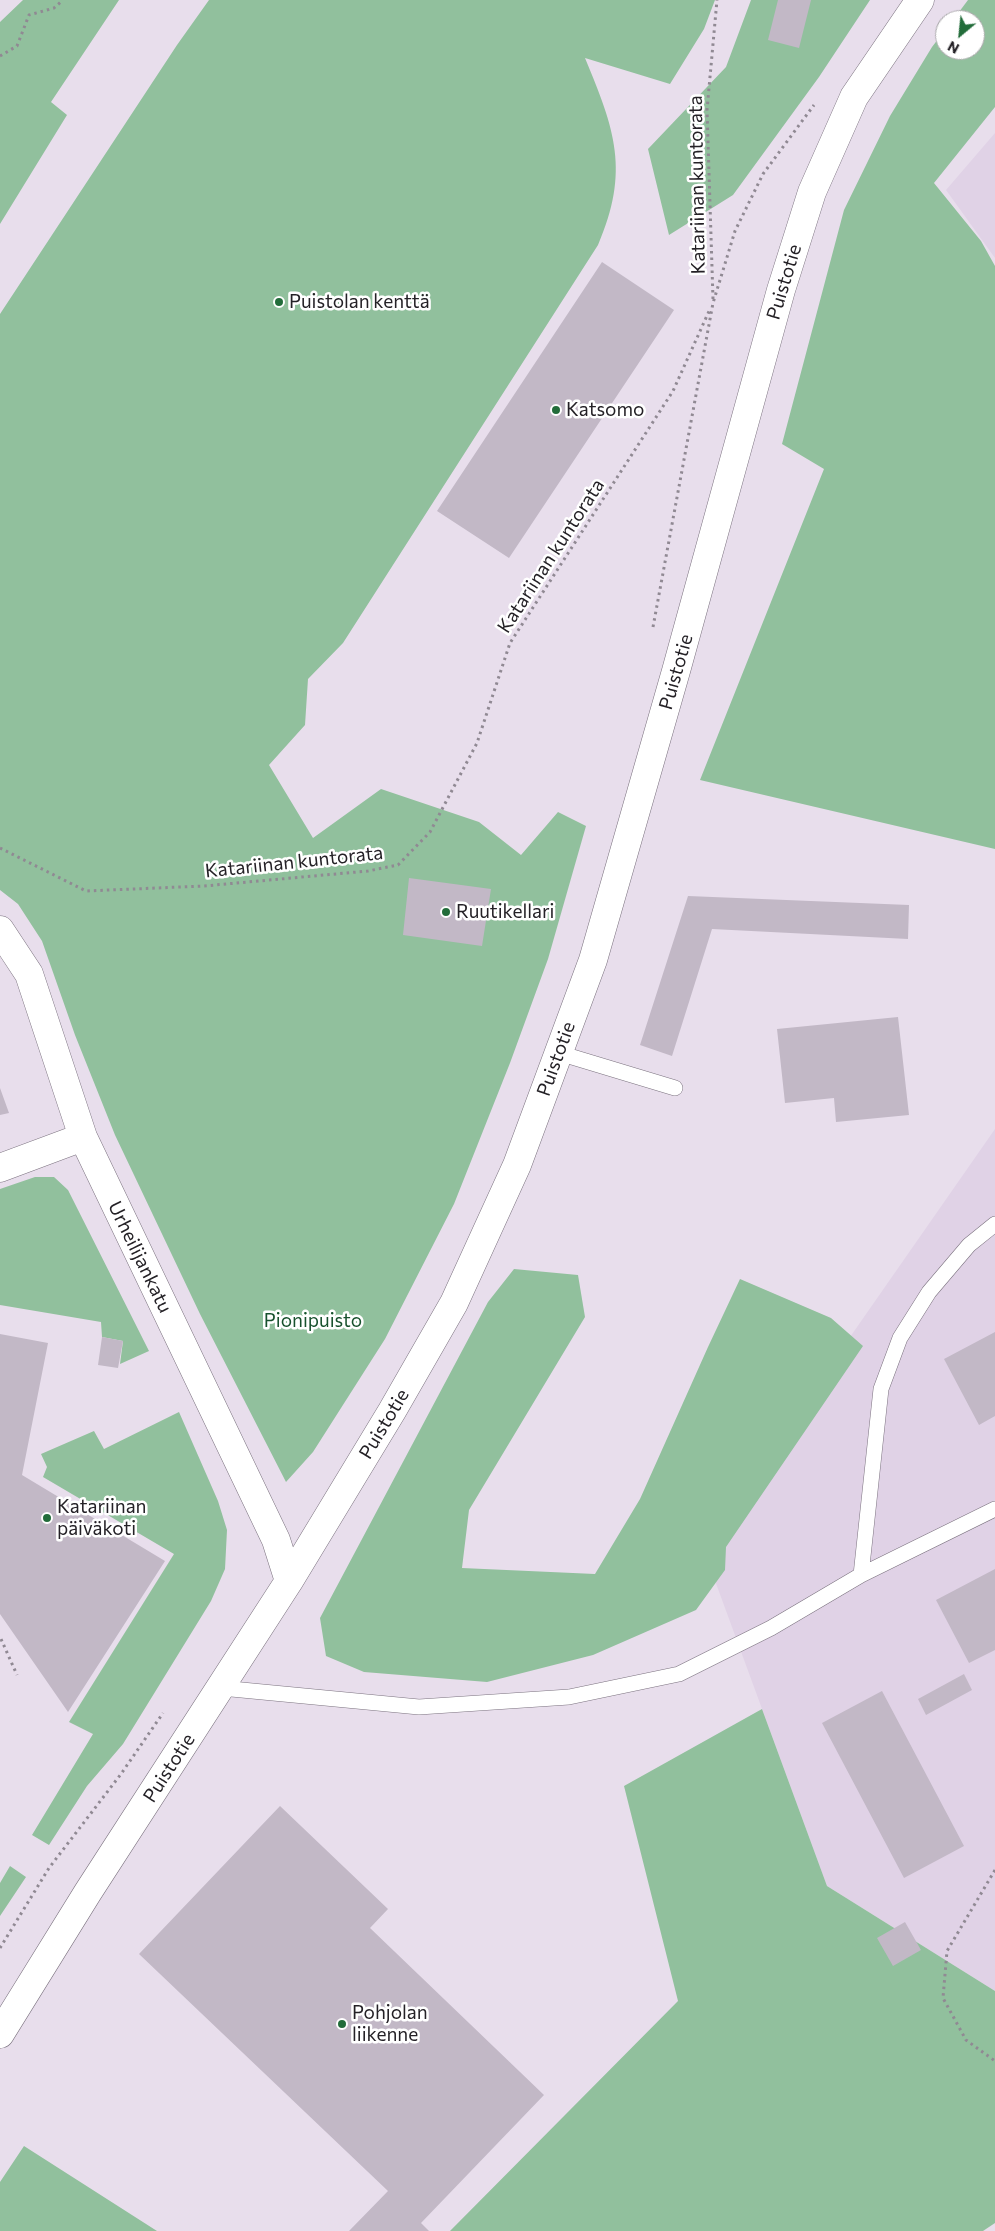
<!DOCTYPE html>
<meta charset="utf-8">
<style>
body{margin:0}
#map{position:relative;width:995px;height:2231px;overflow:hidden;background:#e8deec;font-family:Commissioner,sans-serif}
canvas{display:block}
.north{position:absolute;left:935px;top:10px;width:50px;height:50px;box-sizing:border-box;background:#fff;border:1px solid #a7a6a8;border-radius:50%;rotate:208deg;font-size:14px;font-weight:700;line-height:20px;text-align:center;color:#242126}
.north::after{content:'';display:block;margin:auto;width:18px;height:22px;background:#226c3a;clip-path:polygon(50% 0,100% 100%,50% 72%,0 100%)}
</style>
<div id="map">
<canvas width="995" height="2231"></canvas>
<div class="north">N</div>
</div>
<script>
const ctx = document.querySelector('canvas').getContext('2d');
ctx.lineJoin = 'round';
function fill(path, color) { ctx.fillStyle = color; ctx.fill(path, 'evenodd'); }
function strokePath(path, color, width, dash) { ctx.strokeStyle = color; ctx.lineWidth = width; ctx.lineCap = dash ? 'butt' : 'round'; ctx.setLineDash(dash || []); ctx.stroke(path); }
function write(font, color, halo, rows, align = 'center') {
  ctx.font = font + ' Commissioner,sans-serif'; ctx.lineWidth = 5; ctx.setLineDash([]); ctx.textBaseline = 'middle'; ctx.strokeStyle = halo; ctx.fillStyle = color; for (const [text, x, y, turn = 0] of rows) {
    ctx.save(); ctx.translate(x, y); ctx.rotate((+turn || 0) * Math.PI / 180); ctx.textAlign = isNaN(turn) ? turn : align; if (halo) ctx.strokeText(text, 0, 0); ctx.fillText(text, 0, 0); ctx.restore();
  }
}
fill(new Path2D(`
 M995,133V258L946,190Z
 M995,1129V1991L827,1886L703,1548Z`), '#e0d2e6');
fill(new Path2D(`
 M23,0H119L51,102L67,115L0,224V22Z
 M209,0H715L704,29L670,84L585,58C615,130 630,171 598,245L343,643L308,679L305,725L269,765L313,838L381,789L479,822L521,855L558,812L586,826L548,959L510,1063L454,1204L385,1339L313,1452L286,1482L200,1314L115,1135L75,1035L42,941L18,904L0,890V314L177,45Z
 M751,0H870L819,77L733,195L669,235L648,149L726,67Z
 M968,0H995V107L934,183L981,241L995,266V849L700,780L824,469L782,444L844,210L890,116L932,47L945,30V50H975V20H953Z
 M35,1177H54L68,1190L149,1351L120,1364L123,1341L102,1337L101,1322L0,1305V1189Z
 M514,1269L578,1275L585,1317L469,1510L462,1568L595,1574L640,1499L708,1347L740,1279L831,1318L863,1346L726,1547L725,1570L696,1610L593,1655L487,1682L364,1672L326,1656L320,1618L488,1302Z
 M179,1412L218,1501L227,1530L225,1569L211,1601L123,1744L87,1786L49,1845L32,1835L93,1734L69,1722L174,1554L43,1477L47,1467L41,1454L94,1431L104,1449Z
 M762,1709L827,1886L995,1991V2223L983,2231H450L678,2001L624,1786Z
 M10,1866L26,1877L0,1916V1883Z
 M24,2146L157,2231H0V2182Z`), '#91c09d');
fill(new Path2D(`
 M778,0H811L799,48L768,40Z
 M602,262L674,310L509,558L437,511Z
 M409,878L491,889L482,946L403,935Z
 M688,896L909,905L908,939L712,929L672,1056L640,1045Z
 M898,1017L909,1115L836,1122L834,1098L785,1103L777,1029Z
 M0,1088L9,1113L0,1115Z
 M995,1332V1416L979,1425L944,1359Z
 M0,1334L48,1343L22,1475L165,1561L68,1712L0,1614Z
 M102,1337L123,1341L118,1368L98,1365Z
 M995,1569V1650L969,1663L936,1600Z
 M964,1674L972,1690L926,1715L918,1699Z
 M882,1691L964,1846L904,1878L822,1723Z
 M280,1806L388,1909L370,1928L544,2095L421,2223L429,2231H349L388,2191L139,1954Z
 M905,1922L921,1950L893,1966L877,1938Z`), '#c2b8c6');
const service = new Path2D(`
 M559,1053L675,1088
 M861,1575L881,1389L900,1338L929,1292L969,1245L995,1224
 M221,1688L419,1707L569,1697L679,1674L771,1628L861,1575L995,1509`);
const minor = new Path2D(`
 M0,930L29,974L83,1137L276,1540L289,1581
 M0,1168L83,1137
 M0,2034L88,1892L289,1581L392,1411L454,1303L517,1165L593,960L676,671L781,290L812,192L854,97L920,0`);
strokePath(service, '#7b727f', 16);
strokePath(minor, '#7b727f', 29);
strokePath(new Path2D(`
 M0,56L17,46L29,15L54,8L63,0
 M713,299L707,110L717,0
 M653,627L713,303L735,231L763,174L814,105
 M0,848L86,891L204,886L368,871L398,865L430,832L477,743L510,643L673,391L710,309
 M1,1639L17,1675
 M995,1870L947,1951L943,1998L966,2040L995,2061
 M0,1948L49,1868L121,1774L163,1713`), '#908993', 3, [2.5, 4]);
strokePath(service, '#fff', 15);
strokePath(minor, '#fff', 28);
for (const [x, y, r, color] of [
 [279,302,5,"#226c3a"],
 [556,410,5,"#226c3a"],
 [446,912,5,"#226c3a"],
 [47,1518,5,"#226c3a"],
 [342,2024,5,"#226c3a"]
]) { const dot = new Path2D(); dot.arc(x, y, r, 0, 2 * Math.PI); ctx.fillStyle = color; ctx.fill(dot); strokePath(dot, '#fff', 2); }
write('19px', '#242126', '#fff', [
 ["Katariinan kuntorata",697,185,-91],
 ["Puistotie",784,282,-73],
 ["Katariinan kuntorata",551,556,-57],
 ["Puistotie",676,672,-74],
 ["Katariinan kuntorata",294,862,-6],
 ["Puistotie",556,1059,-70],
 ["Urheilijankatu",140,1257,64],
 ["Puistotie",384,1424,-59],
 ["Puistotie",169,1768,-57]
]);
write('19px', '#242126', '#fff', [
 ["Puistolan kenttä",289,302],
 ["Katsomo",566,410],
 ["Ruutikellari",456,912],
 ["Katariinan",57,1507],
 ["päiväkoti",57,1529],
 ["Pohjolan",352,2013],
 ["liikenne",352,2035]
], 'left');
write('19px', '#17512d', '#fff', [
 ["Pionipuisto",313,1321]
]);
</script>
